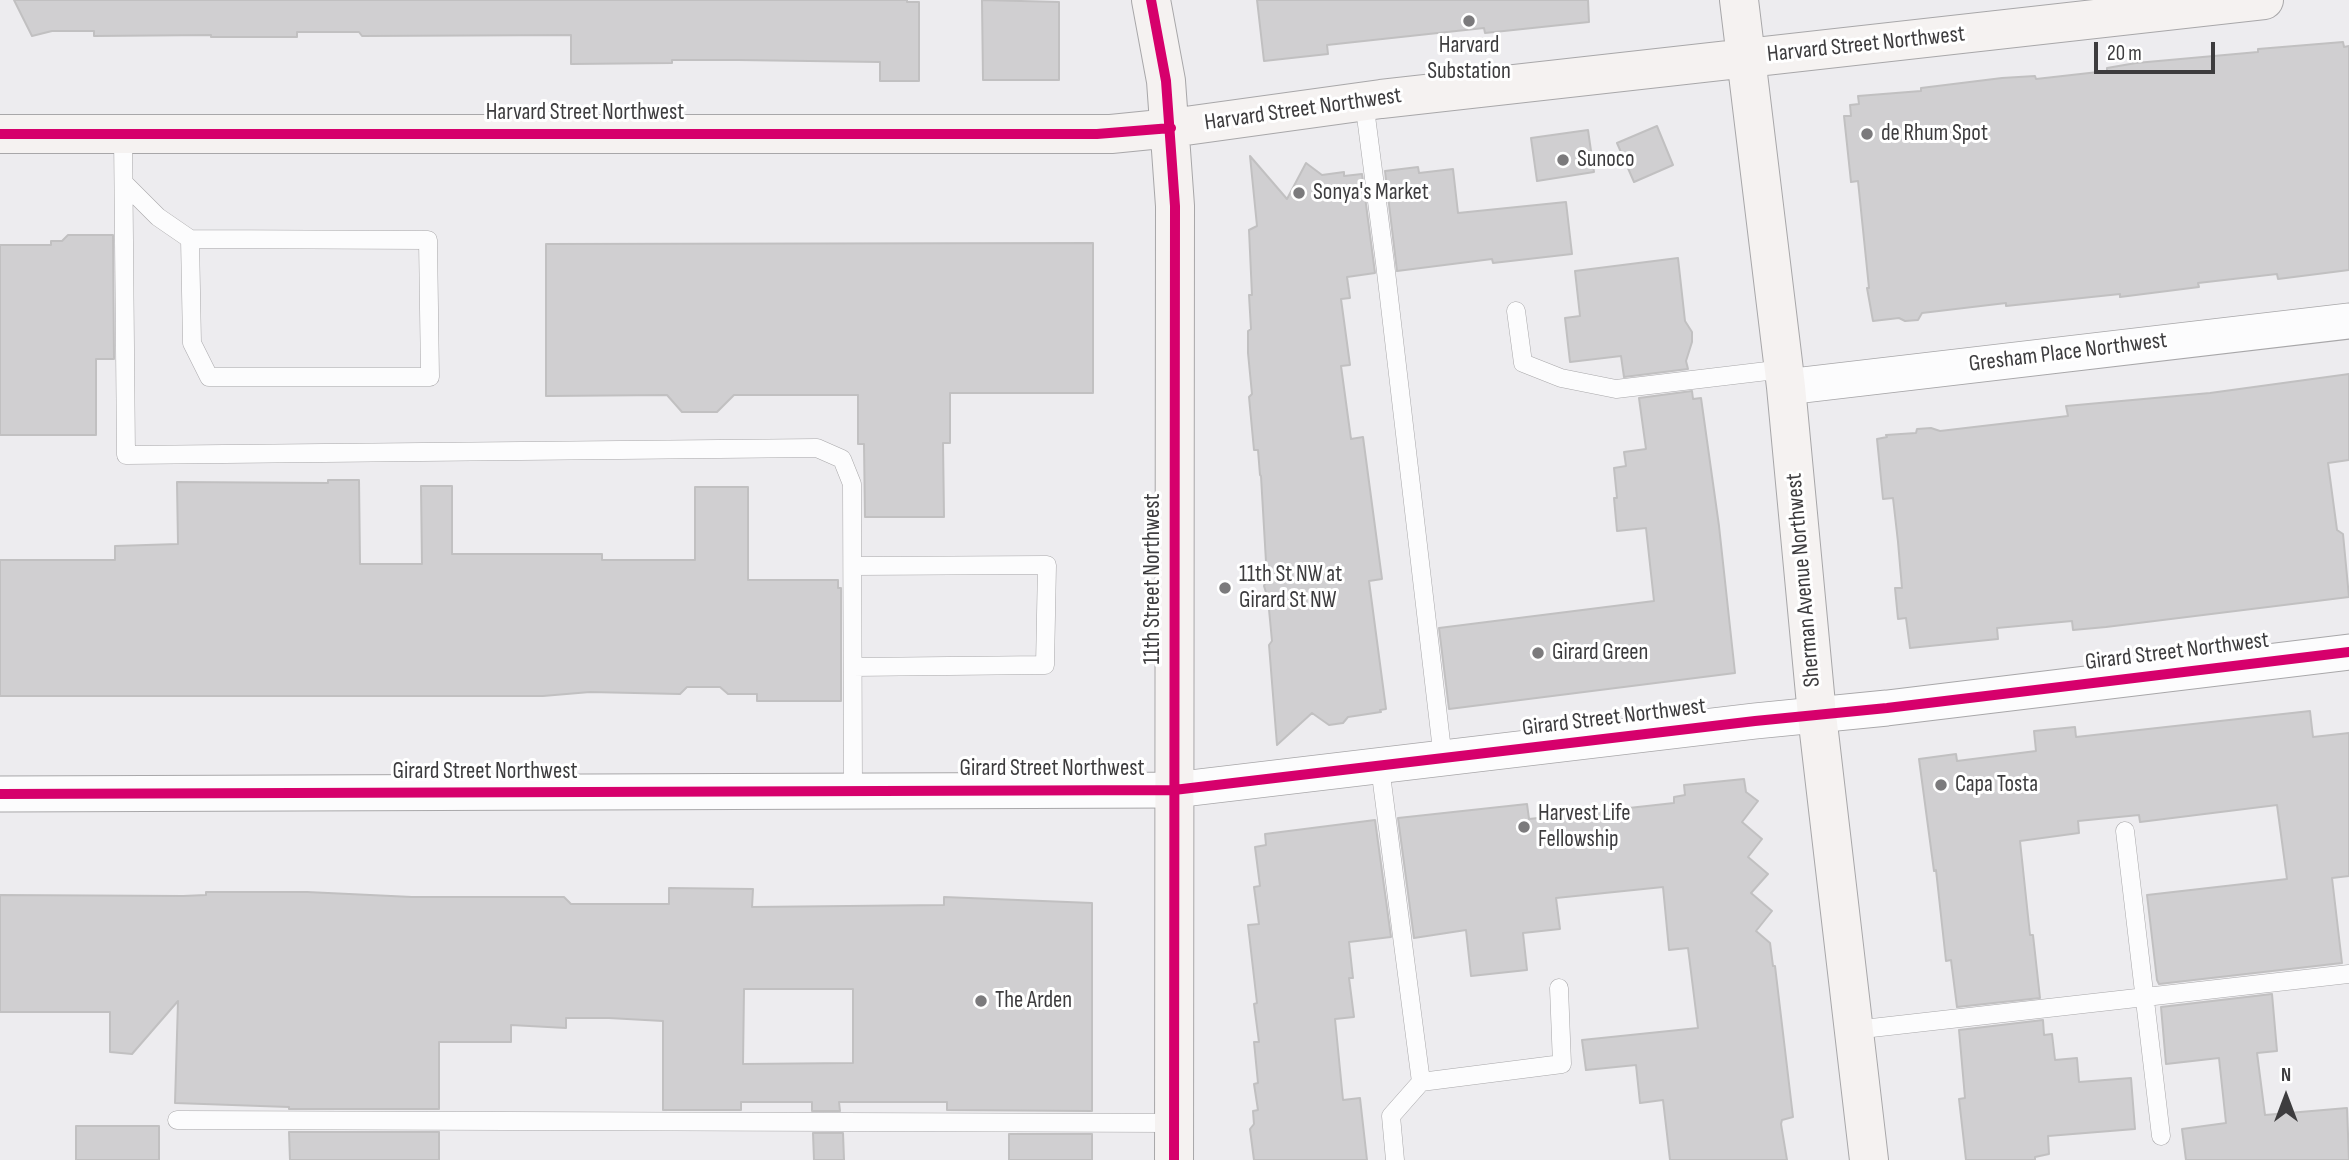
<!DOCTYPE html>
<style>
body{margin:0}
#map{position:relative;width:2349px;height:1160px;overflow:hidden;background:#edecef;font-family:"Sofia Sans Condensed",sans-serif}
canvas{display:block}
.north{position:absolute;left:2251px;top:1062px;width:70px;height:70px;-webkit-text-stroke:5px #fff;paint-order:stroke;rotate:0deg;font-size:19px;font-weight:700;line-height:28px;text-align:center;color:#3d3c3e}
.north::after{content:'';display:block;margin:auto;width:24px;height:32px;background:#3d3c3e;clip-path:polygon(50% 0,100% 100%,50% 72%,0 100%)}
.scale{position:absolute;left:2094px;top:42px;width:121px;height:32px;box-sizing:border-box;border:4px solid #3d3c3e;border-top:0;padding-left:9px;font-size:21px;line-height:24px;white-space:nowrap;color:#3d3c3e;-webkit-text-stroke:5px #fff;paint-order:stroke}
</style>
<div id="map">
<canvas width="2349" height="1160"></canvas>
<div class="north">N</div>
<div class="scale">20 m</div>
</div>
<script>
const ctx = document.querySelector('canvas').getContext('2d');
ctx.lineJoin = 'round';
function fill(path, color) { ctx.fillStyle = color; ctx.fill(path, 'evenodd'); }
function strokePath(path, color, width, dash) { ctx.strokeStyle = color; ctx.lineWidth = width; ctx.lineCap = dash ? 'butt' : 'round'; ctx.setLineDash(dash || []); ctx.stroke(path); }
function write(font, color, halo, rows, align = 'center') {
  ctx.font = font + ' "Sofia Sans Condensed",sans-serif'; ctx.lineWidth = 6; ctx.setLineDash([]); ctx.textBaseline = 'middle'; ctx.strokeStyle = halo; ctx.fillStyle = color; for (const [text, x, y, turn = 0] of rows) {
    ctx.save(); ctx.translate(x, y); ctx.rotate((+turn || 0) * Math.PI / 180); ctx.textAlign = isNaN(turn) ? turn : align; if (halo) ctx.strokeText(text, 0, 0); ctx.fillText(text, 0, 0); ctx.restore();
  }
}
const building = new Path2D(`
 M14,0H907V2H919V81H880V62L738,60H672V63L571,64V35L362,36L359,32H297V37H211V35L94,36V31H52L32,36Z
 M982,0L1059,2V80H983Z
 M1257,0H1588L1589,22L1485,33L1484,28L1327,45L1328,54L1264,61Z
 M2343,42L2344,47L2349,46V270L2278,279L2277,274L2198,283L2199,287L2120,297V294L2006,306V303L1922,313L1918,320L1905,321L1899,318L1873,321L1867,288H1869L1858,181L1851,182L1844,116H1851L1850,105L1859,104L1858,96L1921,91V88L2002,78L2035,76L2036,79L2107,71V68L2136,63L2258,52V49Z
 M1657,126L1673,165L1634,182L1617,143Z
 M1588,130L1594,172L1537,181L1531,138Z
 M1250,156L1287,199L1306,163L1322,175L1344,172V176L1362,174L1375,273L1347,277L1350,298L1341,299L1350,365L1341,366L1351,439L1363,437L1382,579L1369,581L1386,709L1380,710L1381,712L1348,717L1343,723L1329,725L1312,713L1277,745L1269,645L1272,641L1268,599L1264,586L1267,579L1261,476L1260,475L1258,450H1254L1249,397L1252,394L1248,353V331L1251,329L1249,295H1252L1249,230L1257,226Z
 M1418,167L1419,173L1453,169L1458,213L1566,202L1572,254L1493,263L1492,259L1397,271L1385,171Z
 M68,235H113L114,359H96V435H0V245H51V241H62Z
 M1093,243V393H950V443H943L944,517H865L864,444H858V395H734L717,412H682L667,395L546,396V244Z
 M1678,258L1685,321L1692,332V342L1686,361L1688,369L1624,377L1621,356L1570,362L1565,318L1580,316L1575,271Z
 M2349,374V460L2328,463L2337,530L2343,534L2349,597L2106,627L2073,630L2072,621L1997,628L1998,639L1910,648L1906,618L1898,619L1895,588H1902L1898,542L1893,498L1883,499L1877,439L1887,437L1886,435L1916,433L1917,429L1931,428L1940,431L2068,416L2066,406L2210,393Z
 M1692,391L1693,399L1701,398L1719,526L1735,673L1449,709L1439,628L1654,601L1646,528L1617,531L1614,498H1617L1614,468L1626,466L1624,452L1646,449L1639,398Z
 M328,480H359L360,564H422L421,486H452V554H602V560H695V487H748V580H838V588H841V701H757V694H728L720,687H687L680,694L590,692L543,696H0V560H115V546L178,544L177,482L328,483Z
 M2310,711L2313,737L2349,733V876L2332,878L2342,963L2159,984L2157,980L2147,895L2287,879L2277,805L2140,822L2139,815L2078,821L2079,833L2020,841L2030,935H2033L2040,998L1957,1007L1951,960L1946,961L1936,870L1934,871L1919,759L1956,754L1957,761L2036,751L2034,731L2075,727L2076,737Z
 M1744,779L1746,792L1758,801L1742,822L1762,839L1748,857L1768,874L1751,893L1772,911L1756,931L1770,943L1773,966H1775L1793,1117L1782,1120L1781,1124L1787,1160H1670L1663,1100L1640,1103L1636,1065L1586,1070L1582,1040L1698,1028L1688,948L1669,950L1663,887L1556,898L1560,929L1523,933L1527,970L1471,976L1466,930L1414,938L1398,818L1527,804L1529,819L1674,803V797L1685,795L1684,785Z
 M1375,820L1391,937L1349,942L1353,978H1349L1354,1017L1335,1019L1343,1100L1360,1098L1367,1160H1254L1250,1129L1254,1124L1253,1111L1258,1110L1254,1084L1258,1083L1254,1042H1259L1254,1004L1257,1003L1248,925L1259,924L1254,887L1260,886L1255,847L1266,845L1265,834Z
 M669,888L753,889L752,907L944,905V897L1092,903V1111L947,1110V1102H839L840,1111H812V1102H741V1110H663V1021L609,1018H566V1028L511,1025V1042H439V1109H289V1107L175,1103L178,1001L132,1054L110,1052V1012H0V895L183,896L206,895V892H307L412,897H564L571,904H669ZM744,989H853V1063L743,1064Z
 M2272,994L2277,1051L2257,1053L2265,1115L2347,1108L2349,1160H2186L2182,1129L2226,1123L2219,1058L2166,1064L2161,1007Z
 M2043,1020L2044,1035L2052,1034L2055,1060L2077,1058L2079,1082L2131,1078L2135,1129L2048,1136L2049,1154L2035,1157V1160H1966L1959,1099L1965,1098L1959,1030Z
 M76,1126H159V1160H76Z
 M289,1132H439V1160H290Z
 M813,1133H843L844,1160H814Z
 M1009,1134H1092V1160H1009Z`);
fill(building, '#d0cfd1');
strokePath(building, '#c1c0c1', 2);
const lane = new Path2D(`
 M1364,101L1385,263L1443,759
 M123,135L126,455L817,448L842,459L852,484L853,791
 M125,184L158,217L190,239L428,240L430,377H209L192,343L190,239
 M1516,311L1523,363L1561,378L1616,389L1784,369
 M853,566L1047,565L1045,665L853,667
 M1380,767L1421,1082L1391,1116L1395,1160
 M2125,831L2161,1136
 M1854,1030L2349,974
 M1421,1082L1562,1064L1559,988
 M177,1120L1174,1123`);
const street = new Path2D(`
 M1786,387L2349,321
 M0,794L1174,790L1755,721L1887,708L2349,652`);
const secondary = new Path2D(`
 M1151,0L1166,81L1175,206L1174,1160
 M1739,0L1786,387L1817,715L1869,1160
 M0,134H1111L1171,128L1381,99L2264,0`);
strokePath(lane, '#a8a7a9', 19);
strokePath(street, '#a8a7a9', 37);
strokePath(secondary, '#a8a7a9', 40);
strokePath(lane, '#fcfcfd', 18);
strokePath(street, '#fcfcfd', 35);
strokePath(secondary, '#f5f2f1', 38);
strokePath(new Path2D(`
 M1151,0L1166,81L1175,206L1174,1160
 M0,134H1097L1171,128
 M0,794L1174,790L1755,721L1887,708L2349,652`), '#d6006c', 10);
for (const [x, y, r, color] of [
 [1469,21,7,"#7b7a7c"],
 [1867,134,7,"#7b7a7c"],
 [1563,160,7,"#7b7a7c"],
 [1299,193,7,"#7b7a7c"],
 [1225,588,7,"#7b7a7c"],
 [1538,653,7,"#7b7a7c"],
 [1941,785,7,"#7b7a7c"],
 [1524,827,7,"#7b7a7c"],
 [981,1001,7,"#7b7a7c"]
]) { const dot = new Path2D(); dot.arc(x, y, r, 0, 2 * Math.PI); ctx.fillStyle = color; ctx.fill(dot); strokePath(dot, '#fff', 2.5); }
write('23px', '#3d3c3e', '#fff', [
 ["Harvard Street Northwest",1866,45,-6],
 ["Harvard Street Northwest",1303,110,-8],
 ["Harvard Street Northwest",585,113],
 ["Gresham Place Northwest",2068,353,-7],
 ["11th Street Northwest",1153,579,-90],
 ["Sherman Avenue Northwest",1804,580,-95],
 ["Girard Street Northwest",2177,652,-7],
 ["Girard Street Northwest",1614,718,-7],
 ["Girard Street Northwest",1052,769],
 ["Girard Street Northwest",485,772]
]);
write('23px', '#3d3c3e', '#fff', [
 ["Harvard",1469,46,"center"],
 ["Substation",1469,72,"center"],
 ["de Rhum Spot",1881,134],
 ["Sunoco",1577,160],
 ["Sonya's Market",1313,193],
 ["11th St NW at",1239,575],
 ["Girard St NW",1239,601],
 ["Girard Green",1552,653],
 ["Capa Tosta",1955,785],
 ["Harvest Life",1538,814],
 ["Fellowship",1538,840],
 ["The Arden",995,1001]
], 'left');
</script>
